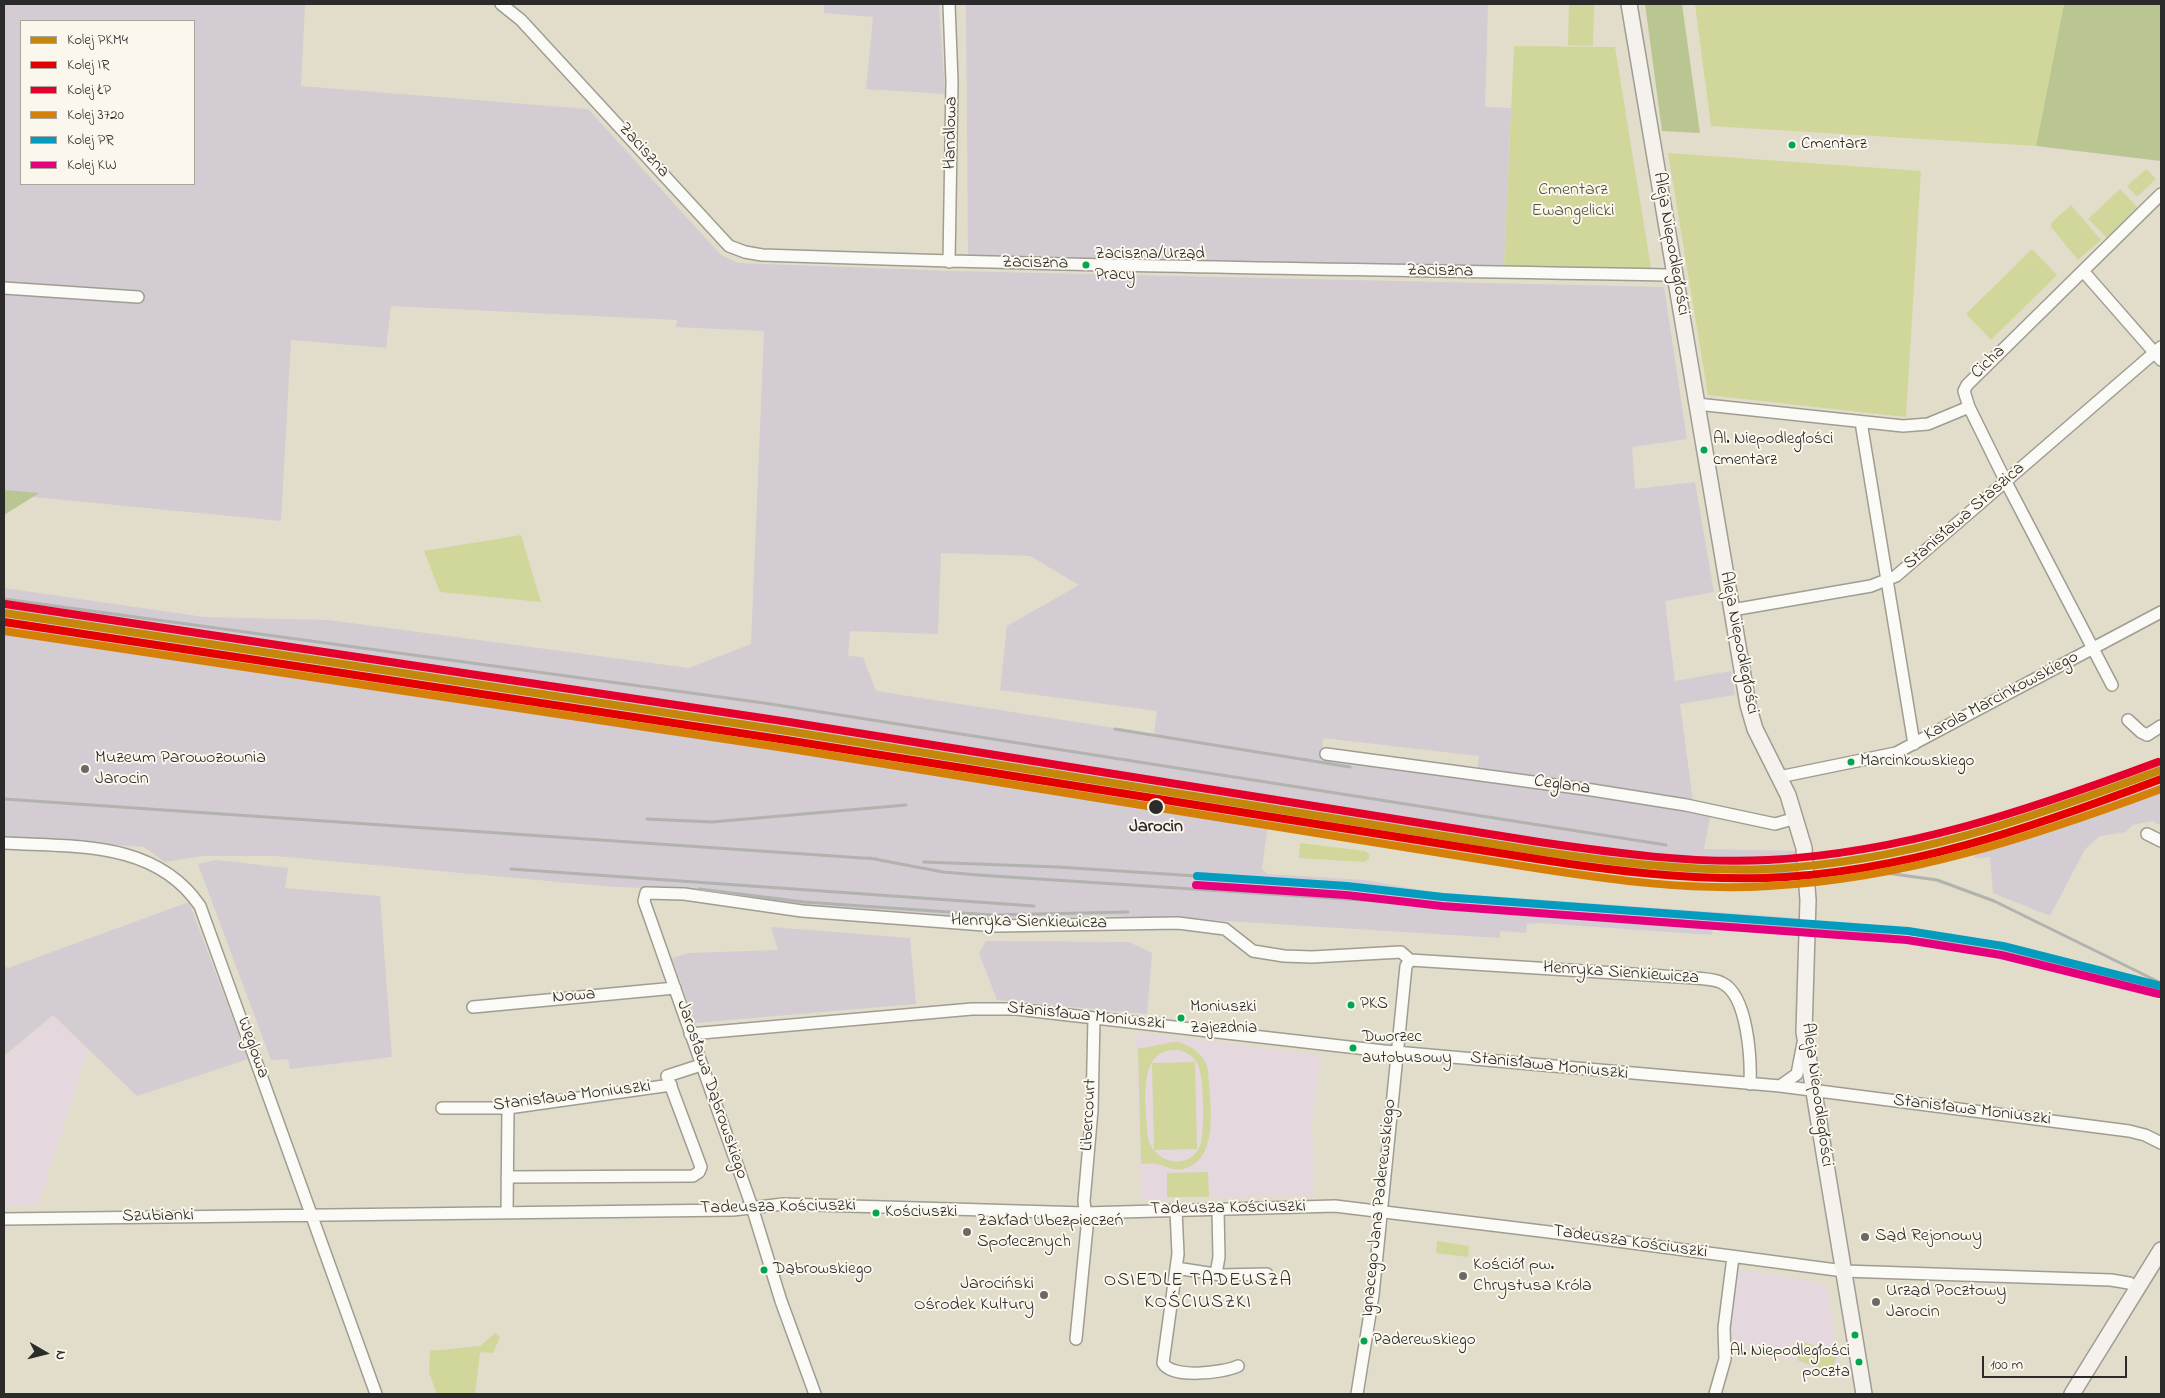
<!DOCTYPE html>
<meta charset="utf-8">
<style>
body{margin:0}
#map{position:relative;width:2165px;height:1398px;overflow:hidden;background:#e1ddca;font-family:"Indie Flower",sans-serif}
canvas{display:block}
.frame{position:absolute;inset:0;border:5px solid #2b2b2b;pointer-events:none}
.legend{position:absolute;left:20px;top:20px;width:175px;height:165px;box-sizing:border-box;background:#fbf7ec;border:1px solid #a8a59f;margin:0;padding:6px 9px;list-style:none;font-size:15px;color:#2b2b2b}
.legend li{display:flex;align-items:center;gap:10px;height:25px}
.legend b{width:25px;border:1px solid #a8a59f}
.north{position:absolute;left:20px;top:1328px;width:50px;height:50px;-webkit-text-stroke:4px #fbf7ec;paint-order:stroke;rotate:98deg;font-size:14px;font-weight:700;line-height:20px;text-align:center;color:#2b2b2b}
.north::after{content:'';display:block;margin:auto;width:18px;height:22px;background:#2b2b2b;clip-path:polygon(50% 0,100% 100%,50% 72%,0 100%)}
.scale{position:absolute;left:1982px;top:1356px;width:145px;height:22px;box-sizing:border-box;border:2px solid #2b2b2b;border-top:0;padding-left:6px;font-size:15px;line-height:18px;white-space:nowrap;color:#2b2b2b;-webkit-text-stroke:4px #fbf7ec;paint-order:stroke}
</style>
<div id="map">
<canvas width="2165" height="1398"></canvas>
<div class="frame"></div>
<ul class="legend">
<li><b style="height:6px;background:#c4870b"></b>Kolej PKM4</li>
<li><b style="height:6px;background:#e50000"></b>Kolej IR</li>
<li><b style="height:6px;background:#e4002b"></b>Kolej ŁP</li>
<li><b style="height:6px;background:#d58009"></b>Kolej 3720</li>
<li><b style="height:6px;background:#049cbe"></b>Kolej PR</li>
<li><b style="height:6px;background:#e5007d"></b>Kolej KW</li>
</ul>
<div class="north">N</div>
<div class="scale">100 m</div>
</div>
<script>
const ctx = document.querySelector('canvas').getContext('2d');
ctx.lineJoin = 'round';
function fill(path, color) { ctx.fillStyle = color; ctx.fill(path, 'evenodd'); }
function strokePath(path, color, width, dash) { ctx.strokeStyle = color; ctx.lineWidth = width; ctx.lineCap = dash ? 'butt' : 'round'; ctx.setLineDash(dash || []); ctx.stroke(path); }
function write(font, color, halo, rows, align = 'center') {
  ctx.font = font + ' "Indie Flower",sans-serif'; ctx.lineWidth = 4; ctx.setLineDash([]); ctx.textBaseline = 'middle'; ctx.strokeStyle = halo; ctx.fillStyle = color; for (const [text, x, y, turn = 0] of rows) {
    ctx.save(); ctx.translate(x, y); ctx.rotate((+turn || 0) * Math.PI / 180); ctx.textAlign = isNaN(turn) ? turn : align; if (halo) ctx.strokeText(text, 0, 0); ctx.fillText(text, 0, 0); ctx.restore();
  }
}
fill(new Path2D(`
 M54,1016L88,1051L38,1206H4V1058Z
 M1136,1033L1320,1055L1312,1125L1314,1195L1141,1200Z
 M1737,1269L1818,1282L1827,1287L1843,1380L1771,1353L1729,1341Z`), '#e4d7de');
fill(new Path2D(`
 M4,4H305L301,86L588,109L721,255L738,263L950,271L1664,287L1687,439L1632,447L1635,489L1695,482L1714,592L1665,601L1675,681L1731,671L1735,695L1680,704L1693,802L1712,806L1704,849L1796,851L1798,877L1744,881L1635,877L1268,825L1262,868L1267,874L1365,880L1432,892L1799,918V932L1713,927L1712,935L1539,923L1527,924L1526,933L1500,931V938L1178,918L1101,916L1002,919L798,904L700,891L603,886L275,856H203L165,862L144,847L4,838V588L204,617L328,620L689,668L751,644L764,331L676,327L677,320L391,306L386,348L291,340L281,521L23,496L4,503ZM21,21H194V184H21ZM941,553L1030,556L1079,585L1007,626L1000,690L1157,711L1154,734L876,691L863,657L848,656L850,631L938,634ZM1323,738L1479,756L1476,778L1351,761L1348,764L1321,760Z
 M824,4H939L945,94L866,89L873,17L824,13Z
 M966,4H1488L1485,107L1511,108L1504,268L968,258Z
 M2161,784V824H2157L2153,821L2132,825L2126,832L2100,836L2085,849L2050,916L1993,893L1990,857L1975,858L1973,842Z
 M216,860L288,868L285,888L380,896L392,1057L290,1069L288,1059L271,1060L198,864Z
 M189,902L248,1059L137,1096L53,1015L4,1056V965L8,968Z
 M771,927L910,938L916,1004L695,1023L672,958L689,953L778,950Z
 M986,941L1129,942L1152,953L1147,1014L997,1000L979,953Z`), '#d3ccd2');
fill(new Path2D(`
 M1569,4H1594L1593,46L1568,45Z
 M1695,4H2064L2036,146L1711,126Z
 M1514,46L1615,47L1651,268H1504Z
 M1668,153L1921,171L1906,417L1708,395Z
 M2146,169L2156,179L2137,197L2127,186Z
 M2120,189L2138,208L2107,238L2088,219Z
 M2071,205L2101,240L2078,260L2051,227V223Z
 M2032,249L2057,275L1991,340L1966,314Z
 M521,535L541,602L440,592L424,551Z
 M1300,843L1365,851L1369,854V858L1365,862L1299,858Z
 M1178,1042C1193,1046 1203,1054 1208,1069C1209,1098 1222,1160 1183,1169C1172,1171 1166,1166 1157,1164C1153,1163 1146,1164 1141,1164L1138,1048C1152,1048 1164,1042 1178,1042ZM1177,1050C1186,1052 1194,1056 1198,1065C1204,1076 1205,1135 1200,1146C1188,1172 1154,1163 1148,1138C1147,1111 1134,1048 1177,1050Z
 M1195,1062L1197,1149L1154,1150L1152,1063Z
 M1208,1172L1209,1197H1167V1173Z
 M1437,1241L1469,1246L1468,1257L1436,1253Z
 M495,1333L500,1337L493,1353L480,1352L475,1394H437L429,1373L430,1351L480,1346Z
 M1804,1342L1838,1354L1831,1373L1797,1360Z`), '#d1d79a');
fill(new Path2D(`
 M1645,4H1682L1700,133L1662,131Z
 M2064,4H2161V161L2036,146Z
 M4,490L39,493L4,515Z`), '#bac692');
const street = new Path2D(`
 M501,4L521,20L729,246L745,252L762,255C1066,266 1370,270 1675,275
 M949,4L952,82L949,262
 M2083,271L2161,360
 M4,288L138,297
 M1697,404L1903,426L1928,424L1969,407
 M1861,422L1914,744
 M1732,610L1871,586L1896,576L2161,347
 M2112,685L2006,482L1969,407L1964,391L1967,385L2161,194
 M2128,720L2141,732L2147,735L2161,726
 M1326,754L1592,790L1686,805L1775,824L1796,818
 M1779,777L1896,753L2161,612
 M2147,834L2161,841
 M4,843C74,847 155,840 200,906L376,1394
 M473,1007L675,988
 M690,1034L972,1009H1016L1384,1051L1780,1086L2129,1131L2145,1135L2161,1143
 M1780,1086L1797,1074L1803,1043
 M442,1108H508L671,1085
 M507,1177L693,1176L699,1172L701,1167L667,1076L701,1065
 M1176,1211L1178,1254L1163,1363C1172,1379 1223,1373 1238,1366
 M507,1213L508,1108
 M4,1219L733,1210L783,1204L1085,1213L1335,1206L1549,1232L1844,1271L2111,1280L2129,1283L2137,1288
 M1176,1268L1221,1275L1267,1274
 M1216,1274L1219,1257L1218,1210
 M1076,1339L1087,1227L1084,1201L1092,1110L1094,1018
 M815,1394L781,1301L752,1207L644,901L646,893L684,894L802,911L997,926L1178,923L1225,929L1253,951L1284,956L1312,957L1401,952L1410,960
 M1357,1394L1373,1295L1406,966L1410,960L1695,978C1703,979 1715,979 1722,983C1748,995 1751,1060 1750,1084
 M1715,1394L1725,1359L1724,1328L1733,1257`);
const secondary = new Path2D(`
 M1629,4L1748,705L1755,729L1788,795L1804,848L1808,900L1804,1032L1864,1394
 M2072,1394L2161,1250`);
strokePath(street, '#9f9d92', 14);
strokePath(secondary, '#9f9d92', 18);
strokePath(street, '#fafaf7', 11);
strokePath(secondary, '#f5f1ed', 15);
strokePath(new Path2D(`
 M4,599L764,703L1666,845
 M1115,729L1350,767
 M4,799L877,859
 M647,819L712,822L906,805
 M869,858L943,872L978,875L1866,933L1936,941L2002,952L2075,969L2161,993
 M924,862L1057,867L1197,876
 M1677,867L1762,874L1872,871L1937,880L1994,901L2161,983
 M511,869L1034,906
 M699,889L804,902L992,915L1128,912`), '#b2b2af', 3);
strokePath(new Path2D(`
 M4,613L787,731L1538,851C1614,862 1690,872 1767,869C1904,863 2034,817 2161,770`), '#c4870b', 8);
strokePath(new Path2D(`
 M4,622L786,740L1537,859C1613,871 1689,880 1766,878C1903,873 2034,827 2161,779`), '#e50000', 8);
strokePath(new Path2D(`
 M5,604L789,722L1539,842C1615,853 1692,864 1768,860C1904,853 2032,809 2158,762`), '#e4002b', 8);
strokePath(new Path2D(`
 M4,631L785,748L1535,868C1613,880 1691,891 1769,886C1906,879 2034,836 2161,789`), '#d58009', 8);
strokePath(new Path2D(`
 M1197,876L1347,886L1443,897L1908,931L2003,946L2161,986`), '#049cbe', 8);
strokePath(new Path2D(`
 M1196,885L1346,895L1442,906L1907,940L2001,955L2159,994`), '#e5007d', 8);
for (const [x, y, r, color] of [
 [1792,145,4.5,"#00a651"],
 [1086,265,4.5,"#00a651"],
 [1704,450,4.5,"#00a651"],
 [1851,762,4.5,"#00a651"],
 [85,769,5,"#6b6963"],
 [1156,807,8,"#2b2b2b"],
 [1351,1005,4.5,"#00a651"],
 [1181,1018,4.5,"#00a651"],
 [1353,1048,4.5,"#00a651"],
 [876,1213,4.5,"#00a651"],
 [967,1232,5,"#6b6963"],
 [1865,1237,5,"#6b6963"],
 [764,1270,4.5,"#00a651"],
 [1463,1276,5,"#6b6963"],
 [1044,1295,5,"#6b6963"],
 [1876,1302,5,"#6b6963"],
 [1855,1335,4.5,"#00a651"],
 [1364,1341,4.5,"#00a651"],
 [1859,1362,4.5,"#00a651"]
]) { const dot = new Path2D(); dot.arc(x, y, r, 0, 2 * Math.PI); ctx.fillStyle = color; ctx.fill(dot); strokePath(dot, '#fbf7ec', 2); }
write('17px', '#2b2b2b', '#fbf7ec', [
 ["Cmentarz",1801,145],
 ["Zaciszna/Urząd",1095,255],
 ["Pracy",1095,276],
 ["Al. Niepodległości",1713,440],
 ["cmentarz",1713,461],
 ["Marcinkowskiego",1860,762],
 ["PKS",1360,1005],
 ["Moniuszki",1190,1008],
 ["Zajezdnia",1190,1029],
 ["Dworzec",1362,1038],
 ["autobusowy",1362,1059],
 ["Kościuszki",885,1213],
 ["Dąbrowskiego",773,1270],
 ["Paderewskiego",1373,1341],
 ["Al. Niepodległości",1850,1352,"right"],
 ["poczta",1850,1373,"right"]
], 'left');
write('18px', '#2b2b2b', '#fbf7ec', [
 ["Handlowa",952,133,-89],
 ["Zaciszna",643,151,48],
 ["Aleja Niepodległości",1670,244,80],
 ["Zaciszna",1035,264,1],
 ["Zaciszna",1440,272,1],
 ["Cicha",1989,363,-44],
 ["Stanisława Staszica",1965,517,-41],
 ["Aleja Niepodległości",1738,643,79],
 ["Karola Marcinkowskiego",2002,697,-28],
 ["Ceglana",1562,786,8],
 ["Henryka Sienkiewicza",1029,923,1],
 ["Henryka Sienkiewicza",1621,974,4],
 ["Nowa",574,997,-5],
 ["Stanisława Moniuszki",1086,1017,6],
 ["Węglowa",252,1048,70],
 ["Stanisława Moniuszki",1549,1067,6],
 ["Jarosława Dąbrowskiego",711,1090,71],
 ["Aleja Niepodległości",1816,1095,82],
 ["Stanisława Moniuszki",572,1097,-7],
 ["Stanisława Moniuszki",1972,1111,7],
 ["Libercourt",1090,1115,-87],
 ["Tadeusza Kościuszki",778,1208,-1],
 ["Ignacego Jana Paderewskiego",1380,1208,-84],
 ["Tadeusza Kościuszki",1228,1209,-1],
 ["Szubianki",158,1217,-1],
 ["Tadeusza Kościuszki",1630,1243,8]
]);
write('18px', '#51553d', '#fbf7ec', [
 ["Cmentarz",1573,191],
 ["Ewangelicki",1573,212]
]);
write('18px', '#2b2b2b', '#fbf7ec', [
 ["Muzeum Parowozownia",95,759],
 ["Jarocin",95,780],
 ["Zakład Ubezpieczeń",977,1222],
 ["Społecznych",977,1243],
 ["Sąd Rejonowy",1875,1237],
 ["Kościół pw.",1473,1266],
 ["Chrystusa Króla",1473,1287],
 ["Jarociński",1034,1285,"right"],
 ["Ośrodek Kultury",1034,1306,"right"],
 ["Urząd Pocztowy",1886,1292],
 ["Jarocin",1886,1313]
], 'left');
write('bold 18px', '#2b2b2b', '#fbf7ec', [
 ["Jarocin",1156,828]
]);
ctx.letterSpacing = '1px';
write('19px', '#2b2b2b', '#fbf7ec', [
 ["OSIEDLE TADEUSZA",1198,1282],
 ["KOŚCIUSZKI",1198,1304]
]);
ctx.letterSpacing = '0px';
</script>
